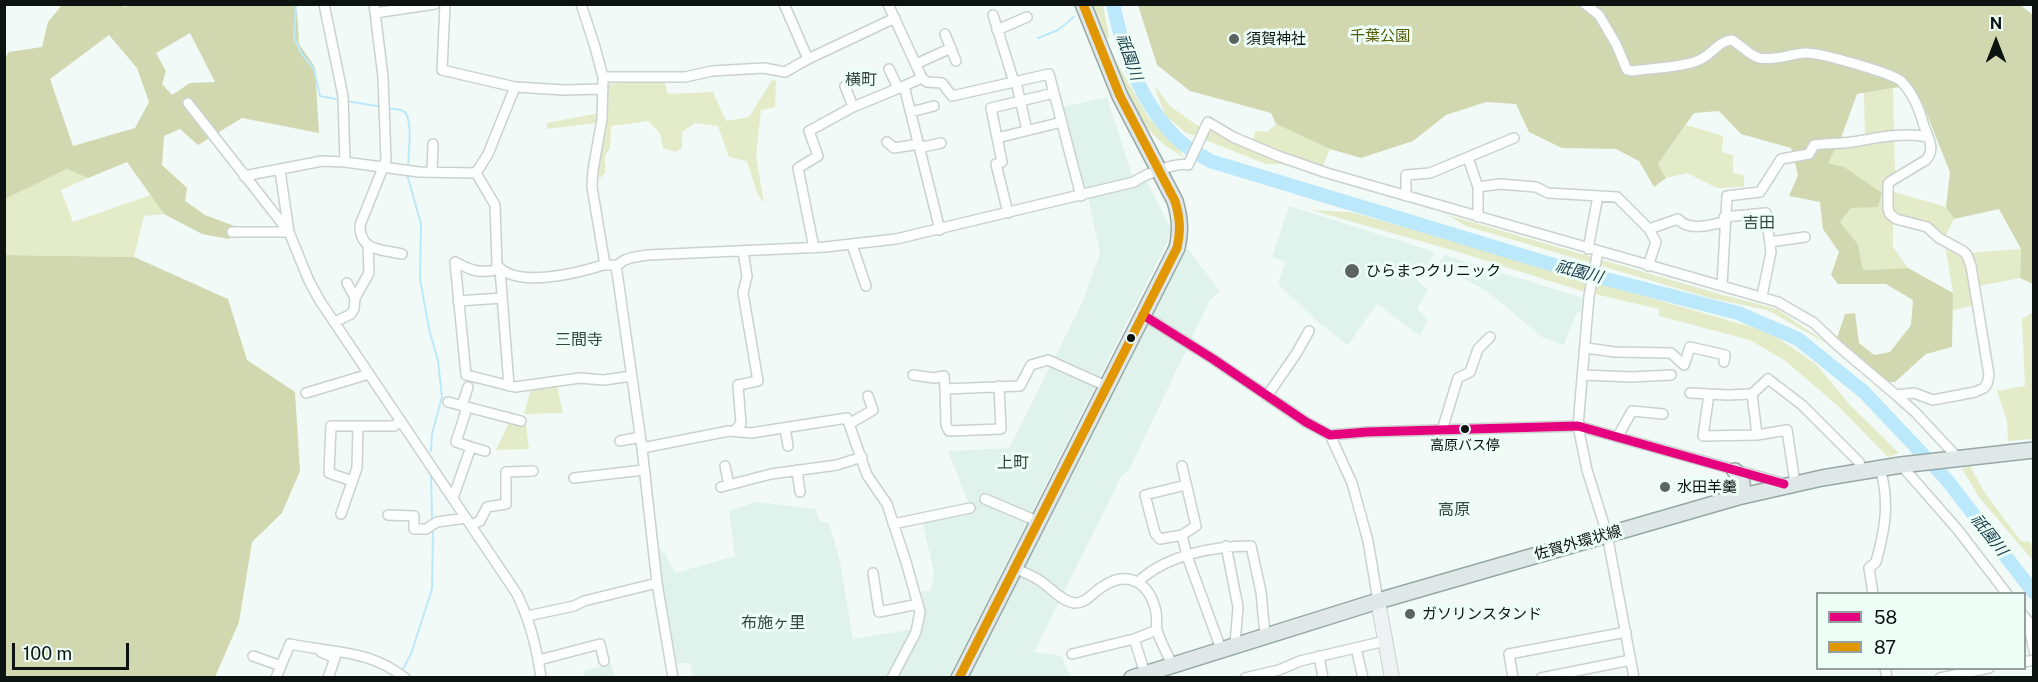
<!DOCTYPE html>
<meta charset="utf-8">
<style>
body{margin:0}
#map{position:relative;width:2038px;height:682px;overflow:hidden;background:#f1faf6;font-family:"Public Sans",sans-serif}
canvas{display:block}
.frame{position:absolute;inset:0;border:6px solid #0c1311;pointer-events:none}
.legend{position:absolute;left:1816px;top:592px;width:210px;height:78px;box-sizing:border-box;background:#edfef7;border:2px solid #93a09b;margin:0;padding:8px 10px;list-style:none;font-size:18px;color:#0c1311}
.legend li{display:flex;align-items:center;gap:12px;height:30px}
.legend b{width:30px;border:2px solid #93a09b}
.north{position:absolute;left:1966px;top:12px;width:60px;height:60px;-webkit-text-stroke:4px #edfef7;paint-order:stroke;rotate:0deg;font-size:16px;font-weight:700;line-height:24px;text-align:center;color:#0c1311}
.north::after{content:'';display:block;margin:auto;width:21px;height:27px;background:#0c1311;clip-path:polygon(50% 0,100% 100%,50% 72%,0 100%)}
.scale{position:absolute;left:12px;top:643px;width:117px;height:27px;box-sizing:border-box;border:3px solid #0c1311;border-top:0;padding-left:8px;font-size:18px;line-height:21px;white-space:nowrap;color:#0c1311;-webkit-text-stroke:4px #edfef7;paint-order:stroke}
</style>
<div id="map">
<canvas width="2038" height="682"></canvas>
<div class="frame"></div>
<ul class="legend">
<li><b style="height:8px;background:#e5007d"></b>58</li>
<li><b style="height:8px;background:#e09702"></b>87</li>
</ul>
<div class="north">N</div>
<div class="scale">100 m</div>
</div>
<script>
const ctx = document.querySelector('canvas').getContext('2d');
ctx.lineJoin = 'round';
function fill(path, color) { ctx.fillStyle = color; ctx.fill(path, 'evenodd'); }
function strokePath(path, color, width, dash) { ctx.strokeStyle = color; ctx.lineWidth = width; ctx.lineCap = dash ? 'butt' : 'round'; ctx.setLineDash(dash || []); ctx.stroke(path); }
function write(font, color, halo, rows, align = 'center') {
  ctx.font = font + ' "Public Sans","Noto Sans JP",sans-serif'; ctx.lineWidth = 6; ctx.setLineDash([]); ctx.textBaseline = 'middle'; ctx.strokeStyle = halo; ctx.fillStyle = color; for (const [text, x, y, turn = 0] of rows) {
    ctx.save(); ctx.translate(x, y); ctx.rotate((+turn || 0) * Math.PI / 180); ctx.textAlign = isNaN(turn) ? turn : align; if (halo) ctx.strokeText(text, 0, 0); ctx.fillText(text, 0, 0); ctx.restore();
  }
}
fill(new Path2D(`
 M1107,97L1135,184L1147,181L1171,229L1167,243L949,677H693L690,663H676L662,581L659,548L666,555L675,573L735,556L729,511L756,502L816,509L819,521L829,523L840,561L853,639L921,628L918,592L931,591L934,572L921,517L969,504L948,451L1009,448L1083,301L1100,253L1088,197L1082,191L1060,108Z
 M1289,206L1435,252L1417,280L1428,290L1417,309L1428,320L1420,336L1377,304L1348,345L1318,322L1278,284L1285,262L1272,257Z
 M1187,248L1220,291L1210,300L1129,470L1121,477L1034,652L1061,656L1071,677L969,678L1020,573Z
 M1444,255L1586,299L1584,313L1577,312L1564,345L1542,337L1487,291L1438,265Z
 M612,664L614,677H584L583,671Z`), '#dff3ec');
fill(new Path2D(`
 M1092,5H1103L1109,37L1104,41Z
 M1113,56L1148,117L1175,144L1185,158C1178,153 1168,149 1161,142C1137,120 1118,89 1113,56Z
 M664,80L668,94L713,92L726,121L749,117L772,80L776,81L775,107L761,110L756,156L764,203L757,193L747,161L729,157L718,126L695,123L682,132V148L675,152L663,148L660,133L648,121L611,126L610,149L605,155V173L600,178L595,173L602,139L596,123L547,129V123L604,112L608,84Z
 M1154,85L1170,106L1198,126L1287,164H1266L1185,132L1165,115Z
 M1893,88L1895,171L1891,191L1946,207L1954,219L1944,239L1968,253L2021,249L2020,278L1978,286L1980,303L1952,311L1953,293L1944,239L1893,216V247L1908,268L1863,270L1858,244L1840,222L1851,208L1828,163L1841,138L1865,135L1864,93Z
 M1276,124L1330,149L1322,168L1251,143L1256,131L1267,132Z
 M1686,125L1723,136L1722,152L1733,155V173L1744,175V187L1717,188L1687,173L1666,178L1658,164Z
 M67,169L88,178L61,190L73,222L151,195L164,214L144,216L134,257L5,255V199Z
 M1311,210L1351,212L1769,332L1816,364L1850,405L1899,453L1888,457L1838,406L1784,360L1750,340L1659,316V309L1582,291L1455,251Z
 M1447,215L1723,295L1777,309L1831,346L1767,310L1710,298L1466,226Z
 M2033,312V439L2008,441L2007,421L1997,391L2025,386L2022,319Z
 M557,386L563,413L524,414L531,389Z
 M510,420L526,425L529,449L496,450Z
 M1970,466L1985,493L2021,541L2030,542L2033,550V561L1979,497L1962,469Z`), '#e4ebc9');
fill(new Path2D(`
 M120,4L125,7L132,4L295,5L297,12L299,44L315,67L319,133L242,118L198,145L180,129L164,136L162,165L187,188L185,201L205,215L237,227L229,239L202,234L164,214L127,162L88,178L67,169L5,199V58L9,52L42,47L48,22L62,5ZM190,33L215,82L190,83L172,95L162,84L166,71L156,53ZM109,35L137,68L149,102L135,128L73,146L50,79Z
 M1138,5H2020L2033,15V284L2020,278L2021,249L1999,209L1954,219L1946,207L1950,172L1924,107L1912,85L1857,94L1841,138L1828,163L1844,167L1882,193L1878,207L1851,208L1840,222L1858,244L1863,270L1908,268L1953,293L1952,347L1926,354L1895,382H1884L1851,353L1837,338L1845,314L1855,313L1859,343L1874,355L1890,352L1911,325L1913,300L1886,284H1838L1831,275L1839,252L1823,229L1820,202L1789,196L1798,175L1791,148L1741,134L1719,111L1694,113L1658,164L1666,178L1654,187L1639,161L1616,149L1562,148L1529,132L1516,104L1486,102L1446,115L1413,141L1361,158L1330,149L1276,124L1271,113L1190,91L1157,65Z
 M5,255L134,257L228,299L247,360L295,392L300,471L282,513L252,542L239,622L215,677H5Z`), '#d1d8b0');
strokePath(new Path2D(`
 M296,4L294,37L301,53L314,69L320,96L341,100
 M1115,15L1122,4
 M1038,38L1058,30L1074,17
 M347,101L383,107
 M388,108C392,109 399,109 403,111C414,116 408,157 408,169
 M407,174L421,224L420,279L429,329L438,361L442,397L432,434L431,451
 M431,472L432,520
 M401,673L411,654L432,589L433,529`), '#bce8fc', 2);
strokePath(new Path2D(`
 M1113,4C1124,55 1142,108 1182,143C1190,150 1201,155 1210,161L1567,269L1738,313L1798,339L1864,392L1947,480L2034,593`), '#bce8fc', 14);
const street = new Path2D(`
 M324,4L343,96L345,162
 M374,4L383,77L386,160L360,225C360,252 381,249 402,254
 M445,4L442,70L515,87L564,90L603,89
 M581,4L595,47L603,77L602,119L593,170L592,187L605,265
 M784,4L808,59
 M888,4L922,78L927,82L942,83L952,96L1049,74L1081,196
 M1585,4L1599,15L1616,44L1627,70L1632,71C1653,68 1677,68 1697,61C1712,56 1717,41 1732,40C1741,45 1749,55 1759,58C1774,61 1790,54 1805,53C1819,52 1891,73 1901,81C1912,92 1920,111 1924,126C1928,137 1936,149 1926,160L1891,181L1888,184V209L1890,214L1896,219L1927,227L1939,238L1963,251L1967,255L1971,266L1989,375L1987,384L1984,388L1975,392L1933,400L1914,393L1896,395
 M375,13L435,4
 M993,15L1014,82
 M997,30L1027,17
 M945,34L956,61
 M916,64L951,48
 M889,69L898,88
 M603,77H685L712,71L764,68L785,72L808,59L895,18
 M922,78L904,86L940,230
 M1016,82L1027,130
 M845,86L853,107
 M188,103L289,232L309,281L320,301L517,594C530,621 537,648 541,678
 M911,112L934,106
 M997,138L1062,122
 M887,142L894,148L919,144L923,147L941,143
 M1468,158L1478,187V217
 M432,172L433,144
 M476,173L495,205L497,265C516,289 578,273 603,265C608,264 613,266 617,265C620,264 622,261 625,260C632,257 641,256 648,255L825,247L896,239L1134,182C1145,174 1176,162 1188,165L1208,122L1233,137L1278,156L1327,173L1778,302L1814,323L1837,345L1896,395L1915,412L1958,458
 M476,173L488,154L515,87
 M244,176L322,161L345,162L419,172L476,173
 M1478,187L1500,184L1536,187L1548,193L1617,197L1649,229L1656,242L1648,266
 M1406,196V175L1430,173L1514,138
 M1008,213L996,164L1002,162L991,108L1054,93
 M1724,217L1766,213L1771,252L1762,296
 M1649,229L1678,219C1689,232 1710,225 1724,222
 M232,232H289L280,171
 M1770,242L1805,237
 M852,245L866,286
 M814,248L798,168L818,156L809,131L853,107L904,86
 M1588,249L1598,196
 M1598,251L1589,296L1578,426L1587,470L1607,534L1634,678
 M455,262L466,375L515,387L580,378L604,380L632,376
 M455,262C472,271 481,274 500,269L509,386
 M616,265L642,448L657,583L673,678
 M347,283L355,298
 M1722,285L1727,196L1760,192L1781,159L1809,154L1814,145C1827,143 1840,144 1852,142C1877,138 1902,132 1928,137
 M458,301L502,298
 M1143,315L1213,359L1306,422L1330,435L1367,432L1578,426L1786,484
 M335,322L351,314L354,309L355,298L369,273L368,246
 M1586,348L1615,352L1671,353L1684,365L1690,347L1725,355L1724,362
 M913,375L934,378L944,376L945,389L1020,386L1031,365L1048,360L1106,386
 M1583,375L1632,377L1671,375
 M945,389L946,425L949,431L1001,429L999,386
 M306,393L369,374
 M1690,393L1728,395L1752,394L1768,379L1802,405L1859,462L1862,471
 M1709,394L1703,436L1757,435L1787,430L1795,483
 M1752,394L1757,435
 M1267,396L1296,354L1309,331
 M448,402L521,421
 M462,406L468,387
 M849,424L873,410L868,396
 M785,428L788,446
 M735,430L741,424L738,385L758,381L743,293L747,276L743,251
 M1442,430L1458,378L1470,372L1478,349L1490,337
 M1330,435L1352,483L1368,541L1378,601
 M1618,436L1632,411L1663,414
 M620,441L640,437
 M471,447L485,451
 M642,448L729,431L751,433L847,418L867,475L887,504L906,562L920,612L916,632L892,678
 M1901,465L1958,530L2007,594
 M725,466L729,485
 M1182,466L1196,526L1182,535L1187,556L1221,649
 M797,470L800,492
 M574,478L644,470
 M352,481L329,473L331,426H394L401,421
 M721,487L771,474L837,465L862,457
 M453,498L471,447L456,442L467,408
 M985,499L1037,521
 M341,514L357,468L358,426
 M388,515L414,516V529H426L437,522L466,518
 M893,524L970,508
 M471,525L480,521L487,507L506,504V472L533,471
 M1182,535L1160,539L1155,533L1145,495L1186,485
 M1226,546L1238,607L1235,644
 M1014,567C1022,572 1031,575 1039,580C1050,587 1061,601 1074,603C1086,604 1093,592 1102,587C1128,569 1150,583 1156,612C1157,618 1156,624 1157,630C1160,642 1168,654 1172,665
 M873,573L879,612L918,604
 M1139,581C1167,555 1214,546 1251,546L1261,592L1265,635
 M1873,594L1869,568L1876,562C1885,530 1890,501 1880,469
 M527,616L574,606L584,601L657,583
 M2024,616L2028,621L2034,651
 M1356,648L1363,678
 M321,652L335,658L328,678
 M1072,654L1134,639
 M253,656L281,666
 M1319,656L1323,678
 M539,660L600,644L604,661
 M2024,662L2034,660
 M1885,668L1887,678
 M1145,673L1134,639L1157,630
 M276,678L290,644C332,653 369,649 405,678
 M1245,678L1279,670L1300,661L1385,641
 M1513,678L1509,654L1626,632
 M1541,678L1631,660
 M1940,678L1989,668`);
const secondary = new Path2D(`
 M1378,601L1392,678`);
const primary = new Path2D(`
 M1735,471C1743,480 1745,487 1738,497
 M959,678L1177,248C1181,231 1180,218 1175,201L1120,96L1083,4
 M1132,678L1378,601L1738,497L1822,478L1901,465L2034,450`);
strokePath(street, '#cad2ce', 12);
strokePath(secondary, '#cad2ce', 16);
strokePath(primary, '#96a8a6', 18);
strokePath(street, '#fdfefe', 9);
strokePath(secondary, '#eef2f3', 14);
strokePath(primary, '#dfe7e8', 15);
strokePath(new Path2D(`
 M1143,315L1213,359L1306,422L1330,435L1367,432L1578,426L1784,484`), '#e5007d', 9);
strokePath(new Path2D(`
 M959,678L1177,248C1181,231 1180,218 1175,201L1120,96L1083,4`), '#e09702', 9);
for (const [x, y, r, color] of [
 [1234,39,6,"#5c6461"],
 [1352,271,8,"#5c6461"],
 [1131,338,5,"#0c1311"],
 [1465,429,5,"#0c1311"],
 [1665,487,6,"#5c6461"],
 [1410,614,6,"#5c6461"]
]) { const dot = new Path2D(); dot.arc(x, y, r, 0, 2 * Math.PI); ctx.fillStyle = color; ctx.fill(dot); strokePath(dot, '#edfef7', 2); }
write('14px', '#0c1311', '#edfef7', [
 ["高原バス停",1465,446]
]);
write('15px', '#575a05', '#edfef7', [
 ["千葉公園",1380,36]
]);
write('15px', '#0c1311', '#edfef7', [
 ["須賀神社",1246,39],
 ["ひらまつクリニック",1366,271],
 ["水田羊羹",1677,487],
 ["ガソリンスタンド",1422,614]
], 'left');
write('15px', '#0c1311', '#edfef7', [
 ["佐賀外環状線",1578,543,-16]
]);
write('italic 16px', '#153847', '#edfef7', [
 ["祇園川",1129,57,71],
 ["祇園川",1579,272,15],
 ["祇園川",1989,535,52]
]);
write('16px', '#34463f', '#edfef7', [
 ["横町",861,80],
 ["吉田",1759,223],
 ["三間寺",579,340],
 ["上町",1013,463],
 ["高原",1454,510],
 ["布施ヶ里",773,623]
]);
</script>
